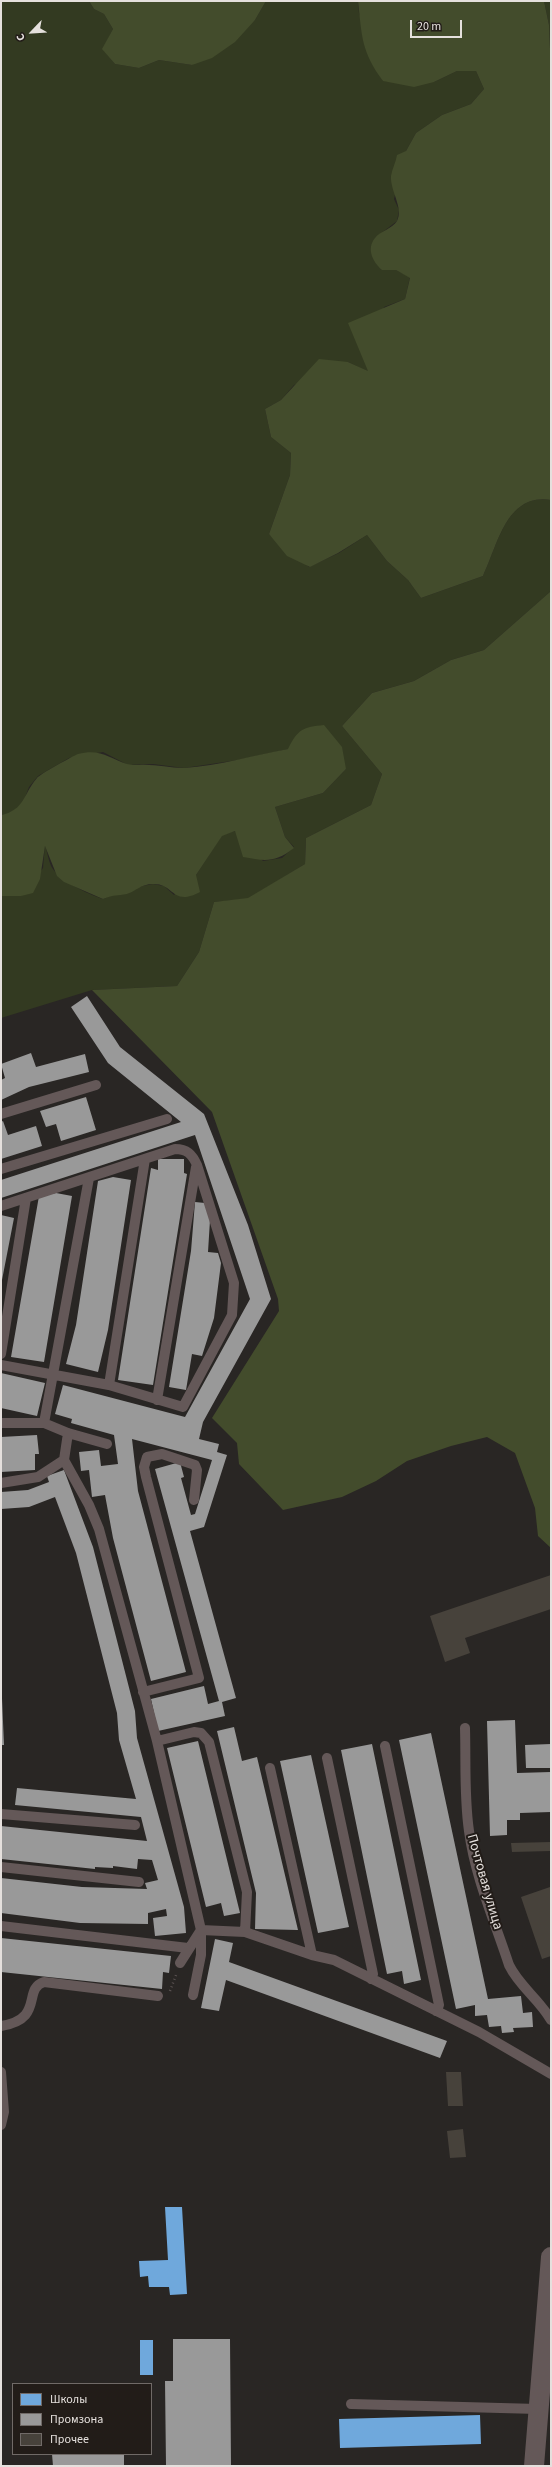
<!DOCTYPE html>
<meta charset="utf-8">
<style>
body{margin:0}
#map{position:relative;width:552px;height:2467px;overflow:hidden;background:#292624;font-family:"Source Sans 3",sans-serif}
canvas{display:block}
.frame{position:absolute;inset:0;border:2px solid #e5e0dd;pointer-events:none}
.legend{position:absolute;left:12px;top:2383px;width:140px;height:72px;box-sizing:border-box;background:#221c18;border:1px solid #706a67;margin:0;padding:5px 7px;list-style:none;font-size:12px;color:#e5e0dd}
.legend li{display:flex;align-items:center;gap:8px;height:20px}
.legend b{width:20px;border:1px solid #706a67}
.north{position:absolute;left:12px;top:12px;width:40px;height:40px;-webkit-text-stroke:3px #221c18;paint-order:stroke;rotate:245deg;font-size:11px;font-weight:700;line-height:16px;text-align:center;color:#e5e0dd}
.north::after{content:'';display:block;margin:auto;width:14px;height:18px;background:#e5e0dd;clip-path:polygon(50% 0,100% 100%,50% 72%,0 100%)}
.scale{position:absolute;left:410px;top:20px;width:52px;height:18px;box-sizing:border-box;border:2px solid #e5e0dd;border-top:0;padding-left:5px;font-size:12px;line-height:14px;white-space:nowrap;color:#e5e0dd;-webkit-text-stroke:3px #221c18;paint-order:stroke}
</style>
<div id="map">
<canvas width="552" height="2467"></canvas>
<div class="frame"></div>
<ul class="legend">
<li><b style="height:11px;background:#6fa8dc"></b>Школы</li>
<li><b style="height:11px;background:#999"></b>Промзона</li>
<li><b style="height:11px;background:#47423b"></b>Прочее</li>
</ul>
<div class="north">С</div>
<div class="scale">20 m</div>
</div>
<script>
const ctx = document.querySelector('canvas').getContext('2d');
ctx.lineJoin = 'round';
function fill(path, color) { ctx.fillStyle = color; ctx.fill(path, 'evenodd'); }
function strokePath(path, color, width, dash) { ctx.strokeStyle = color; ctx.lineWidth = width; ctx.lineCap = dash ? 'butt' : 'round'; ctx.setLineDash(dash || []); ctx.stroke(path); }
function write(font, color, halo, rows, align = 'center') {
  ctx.font = font + ' "Source Sans 3",sans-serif'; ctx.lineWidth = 4; ctx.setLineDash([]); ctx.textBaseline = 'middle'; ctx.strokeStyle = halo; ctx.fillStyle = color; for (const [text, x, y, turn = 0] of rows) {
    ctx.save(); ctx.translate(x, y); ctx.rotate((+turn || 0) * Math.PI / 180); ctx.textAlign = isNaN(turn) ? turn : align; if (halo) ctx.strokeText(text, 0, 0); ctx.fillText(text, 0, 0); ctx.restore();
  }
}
fill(new Path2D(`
 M1,1H89L94,9L104,14L113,29L103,49L115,64L139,68L159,60L192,65L255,20L266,1H358L359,13L383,81L434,82L457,71H476L484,89L471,104L442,115L416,133L406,151L394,199L399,210L397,221L375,238L382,270H396L410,277L405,299L384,307L369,372L348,362L294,385L281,400L265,409L271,437L291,453L290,475L269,534L309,567L339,553L367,535L387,561L408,580L421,598L483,576C498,545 506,493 551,500V591L484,650L451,660L414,681L372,693L342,726L382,774L371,805L306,838L305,864L248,899L214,902L199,952L177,986L92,990L1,1018V896H21L43,868L45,844C47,851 48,859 51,866C59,881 88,894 103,899L114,894H127L137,887L153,884L164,886L174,895L196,875L222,835L235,831L263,861L282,858L294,847L285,837L275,807L323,793L346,769L288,749L238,760L184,768L153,764L128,765L103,752L69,758L38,776L29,787L23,803L12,813L1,815Z
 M544,1H551V72L549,25Z`), '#333a21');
fill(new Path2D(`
 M89,1H266L255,20L235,42L212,58L192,65L159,60L139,68L115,64L102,49L113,29L104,14L94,9Z
 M358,1H544L549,25L551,72V500C506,493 498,545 483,576L421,598L408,580L387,561L367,535L338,553L310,567L287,556L269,534L290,475L291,453L271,437L265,409L281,400L319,359L348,362L368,371L348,323L405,299L410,278L396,270H382C373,262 366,249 375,238C380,231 392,229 397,221C404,208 390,191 391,176C392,169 396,162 397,155L406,151L416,133L442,115L471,104L484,89L476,71H457L434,82L414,87L383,81C361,51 362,36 358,1Z
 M551,591V1548L538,1536L535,1508L515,1453L487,1437L451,1446L407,1461L376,1481L342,1497L283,1510L239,1464L237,1443L212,1418L279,1311L278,1299L212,1112L92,990L177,986L199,952L214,902L248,898L305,864L306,838L371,805L382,774L342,726L372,693L414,681L451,660L484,650Z
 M324,725L342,747L346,769L323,793L275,807L285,837L294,848C275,863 265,861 243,857L235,831L222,836L196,875L200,892C172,907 174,883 153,884C141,884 136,891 127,894C117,896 115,894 103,899L64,882L57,876L45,846L40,879L33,893L21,896H1V815C25,810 23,794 37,778C40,774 73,756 78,754C100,748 109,758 127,764C131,765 135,765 139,765C154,764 169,768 184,768C219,766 254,755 288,749C298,729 303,727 324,725Z`), '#434c2c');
fill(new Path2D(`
 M165,2207H182L187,2294L170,2295L169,2287H149L148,2276L140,2277L139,2261L168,2260Z
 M140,2340H153V2375H140Z
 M480,2415L481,2444L340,2448L339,2419Z`), '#6fa8dc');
fill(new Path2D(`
 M87,996L120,1047L204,1114L248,1225L271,1299L203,1422L199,1439L219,1444L217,1452L227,1455L204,1527L190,1531L236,1698L222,1702L225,1716L158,1731L151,1699L204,1686L208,1704L219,1701L155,1469L180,1462L184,1477L181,1478L191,1515L195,1514L212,1460L132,1439L138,1491L186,1672L151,1681L113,1538L105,1495L92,1497L89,1470L81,1471L79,1452L99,1450L101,1466L118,1464L114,1435L71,1423L72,1419L55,1414L63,1385L185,1417L250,1299L195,1135L1,1198V1180L181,1122L108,1063L71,1007Z
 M31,1053L36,1067L85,1054L89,1072L29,1087L1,1100V1080L5,1078L1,1064Z
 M86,1097L96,1130L61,1141L56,1124L46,1127L40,1111Z
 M3,1121L8,1135L36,1126L42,1146L1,1159V1122Z
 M158,1159H184V1173L187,1174L153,1385L118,1380L151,1168L158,1170Z
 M113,1177L131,1180L108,1330L98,1372L66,1364L76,1325L98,1181Z
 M56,1193L72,1196L44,1362L11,1357L39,1196Z
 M195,1202L205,1203L210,1220L208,1252L218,1253L221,1263L214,1318L202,1356L192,1354L186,1390L169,1387L191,1251Z
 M1,1215L14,1218L2,1280L1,1279Z
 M1,1373L45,1383L37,1416L1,1408Z
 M37,1435L39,1454H35V1470L1,1472V1437Z
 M64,1470L93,1547L135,1711L137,1738L184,1907L186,1933L155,1936L153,1918L167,1916L166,1909L148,1913V1924L80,1923L1,1913V1878L82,1887L147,1889L145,1883L158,1880L152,1860L138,1859L137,1869L113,1866V1868L95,1867V1869L1,1859V1826L147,1841L141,1817L15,1805L17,1788L136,1799L119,1740L117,1713L76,1553L55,1497L29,1507L1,1509V1492L28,1490L49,1482L47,1476Z
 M1,1675L4,1745H1Z
 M515,1720L517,1773L551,1772V1812L520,1813V1820H507V1835L490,1836L487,1721Z
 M234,1727L242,1761L257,1757L298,1930L255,1929L256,1893L217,1731Z
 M431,1733L488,1999L521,1996L523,2013L532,2012L533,2027L513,2028L514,2032L502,2033L501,2026L489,2027L487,2015L475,2016V2005L456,2009L399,1740Z
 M198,1741L240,1913L224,1916L221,1903L206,1907L167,1748Z
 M372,1744L421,1980L404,1984L402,1971L387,1974L341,1750Z
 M551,1744V1768H526L525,1745Z
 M311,1755L349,1927L318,1933L280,1761Z
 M1,1938L171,1956L169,1973L163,1972L162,1989L1,1972Z
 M215,1939L233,1943L229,1962L447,2041L440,2058L226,1980L219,2011L201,2008Z
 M173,2339H230L231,2466H166L165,2381H173Z
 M52,2454H124V2466H53Z`), '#999');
fill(new Path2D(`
 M551,1575V1609L465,1638L470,1653L445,1662L430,1616Z
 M551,1842V1851L512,1852L511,1843Z
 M550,1887L551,1956L542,1959L521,1897Z
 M446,2072H461L463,2106H448Z
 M463,2129L466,2157L450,2158L447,2131Z`), '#47423b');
strokePath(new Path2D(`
 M170,1991L176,1975`), '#5c5453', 2.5, [1, 3]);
strokePath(new Path2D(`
 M1,1114L96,1085
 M1,1169L167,1119
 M1,1206L175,1149C187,1149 192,1154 197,1165L234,1283L232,1315L183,1407L109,1385L1,1365
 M1,1354L26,1198
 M109,1385L145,1159
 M157,1400L196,1167
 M1,1423H44L68,1433L107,1444
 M44,1423L89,1178
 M64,1460L89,1505L99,1529L157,1741L201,1930L180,1963
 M1,1483L38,1477L64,1460L68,1433
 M143,1692L199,1678L146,1477L144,1467L147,1457L162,1454L195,1465L197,1470L194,1500
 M465,1728C466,1762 464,1797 469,1831C475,1877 495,1922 509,1965C519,1986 539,1999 551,2020
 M157,1741L194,1732L201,1733L209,1742L247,1892L245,1932
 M385,1746L439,2005L436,2011
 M327,1758L373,1974L371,1979
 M270,1768L312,1955
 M1,1814L135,1825
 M1,1867L139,1882
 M1,1926L188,1948
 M193,1995L201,1955V1930L245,1932L312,1955L334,1960L479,2032L551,2074
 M1,2026C45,2019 22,1989 44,1982L158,1996
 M1,2072L4,2112L1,2125
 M351,2404L538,2409`), '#645858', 10);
strokePath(new Path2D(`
 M534,2466L551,2257`), '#645858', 20);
write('14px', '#e5e0dd', '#221c18', [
 ["Почтовая улица",484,1882,74]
]);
</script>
